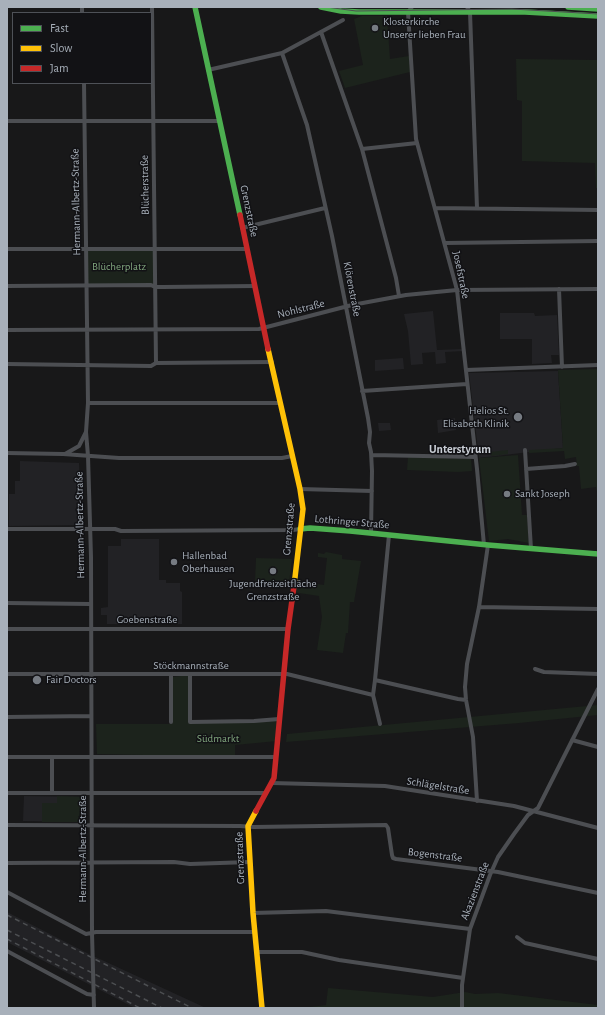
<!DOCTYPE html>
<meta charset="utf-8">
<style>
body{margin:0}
#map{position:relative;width:605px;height:1015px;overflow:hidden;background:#181819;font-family:"Alegreya Sans",sans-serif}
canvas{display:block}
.frame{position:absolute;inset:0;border:8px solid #a8b0ba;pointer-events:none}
.legend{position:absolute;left:12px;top:12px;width:140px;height:72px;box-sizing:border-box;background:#121215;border:1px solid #4e5157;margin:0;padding:5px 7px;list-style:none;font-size:12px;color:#a8b0ba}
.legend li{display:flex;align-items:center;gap:8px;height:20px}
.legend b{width:20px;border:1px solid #4e5157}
</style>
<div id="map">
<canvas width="605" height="1015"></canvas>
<div class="frame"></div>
<ul class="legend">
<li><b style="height:5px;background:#4caf50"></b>Fast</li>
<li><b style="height:5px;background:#ffc107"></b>Slow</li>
<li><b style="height:5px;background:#c62828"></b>Jam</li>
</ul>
</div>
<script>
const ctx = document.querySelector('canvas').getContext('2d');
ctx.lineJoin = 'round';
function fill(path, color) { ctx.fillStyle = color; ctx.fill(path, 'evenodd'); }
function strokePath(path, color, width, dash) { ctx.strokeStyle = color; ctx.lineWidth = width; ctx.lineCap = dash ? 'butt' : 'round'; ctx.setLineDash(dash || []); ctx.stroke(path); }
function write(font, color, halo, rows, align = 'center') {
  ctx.font = font + ' "Alegreya Sans",sans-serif'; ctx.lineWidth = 3; ctx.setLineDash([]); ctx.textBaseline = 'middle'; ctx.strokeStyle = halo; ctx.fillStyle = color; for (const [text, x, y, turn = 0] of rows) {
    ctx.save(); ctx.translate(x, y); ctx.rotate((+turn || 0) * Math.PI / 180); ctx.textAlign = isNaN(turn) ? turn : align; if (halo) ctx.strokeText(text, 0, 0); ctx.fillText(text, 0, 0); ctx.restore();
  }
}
fill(new Path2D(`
 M433,311L437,350L463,349L464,351L445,352L446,363L436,364L435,352L422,353L423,364L411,365L408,331L404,314Z
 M500,313H534L535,316L557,315L559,355H551L552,363L532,364V339H500Z
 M403,358L404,369L375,371V360Z
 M558,371L563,448L479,458L469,373Z
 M455,418L456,430L438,433L437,420Z
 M378,423H390L391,430L379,431Z
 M20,461L79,463L81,525L9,526V494H15V481H20Z
 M121,539H159V580H166V583H180V591L182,592V624H107V615H101V608L108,607V546H121Z
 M24,796L86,797L85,822L23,821Z
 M7,912L89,954L206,1008H135L7,942Z`), '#222225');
fill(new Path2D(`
 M362,16H387L390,59L409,56L410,72L345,88L339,71L363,65L354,19Z
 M598,49V188H596L595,163L522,161V101L517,100L516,59L598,60Z
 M86,249L154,250L155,287L86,285Z
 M598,369V497L596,487L581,489L579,466H577L576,457L565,459L564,451L529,453V450L563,448L558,370Z
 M508,450V454L491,456L490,452Z
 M518,455L522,515H527L529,543L508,539L489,541L479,458Z
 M408,457L471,459L472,471L458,472L407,470Z
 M326,552L342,555V559L361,561L354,602H350L348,633H346L343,653L317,650L322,617L319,596L292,592L294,581L324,585L327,558L318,557V553L324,554Z
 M256,558L292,559L289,583H255Z
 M190,675V722L279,719L277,741L235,745V757L97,754L96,724H172V677Z
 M598,705V715L519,723L286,742L287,734Z
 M57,796L86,797L85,822H42V803H57Z
 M328,988L433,997L465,992L475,994L498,993L598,1005V1008H302L326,1005Z`), '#1c231c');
strokePath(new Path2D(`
 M82,7V13
 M152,7L156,363
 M412,7L408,12L416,139L457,290L477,469L484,545
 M467,7L470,12L477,208
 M321,32L362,149L396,278L399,296
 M282,53L307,125L332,236L368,418L370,432L369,443L371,452L372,471L371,533
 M208,70L282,53L343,20
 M84,83L88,403L86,432L88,456L91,557L92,933L94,1008
 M7,121H219
 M362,149L417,143
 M435,208L598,210
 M242,228L325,208
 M445,243L598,241
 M7,249H247
 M7,286L151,285L155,287H163L255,286
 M559,289L562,367
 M7,330L259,329L352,305L406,295L457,290L598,289
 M7,364L151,366L156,363L272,362
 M466,370L598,365
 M362,391L467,384
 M88,403H280
 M525,450L531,549
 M7,453L63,454L119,458H282L292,456
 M65,454L79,446L86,432
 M372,455L475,457
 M526,469L565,466L575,464
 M300,489L372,491
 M7,529H115L121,531L293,530L300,529
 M7,603L90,604
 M479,607L598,609
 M7,629H288
 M535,669L544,672L598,674
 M7,674H287L373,695L375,680L458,699L466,700
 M171,674V722
 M190,675V722L254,721L279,719
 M375,680L389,535
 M373,695L380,724
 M7,717L91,716
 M572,740L598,747
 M7,757H276
 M272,783L385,786L514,806L598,828
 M7,793H266
 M52,793V757
 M477,801L473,737L466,700L465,687L467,664L479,607L488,545
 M7,825L240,826L254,827L386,825L388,828L392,855L393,858L396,859L498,872L598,893
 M7,863L174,862L190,864L250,862
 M7,892L86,934L96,932H254
 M253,913L326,911L470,929
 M517,937L525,943L598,959
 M7,951L87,994L94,995
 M257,952H302L339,960L463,978
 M462,1008V985L470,929L490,875L498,857L514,834L528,815L538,808L598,689`), '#4c4e52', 4);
strokePath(new Path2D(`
 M195,7L240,215
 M321,7L341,11L359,12H525L598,16
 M568,7L598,9
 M300,529L310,528L350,531L488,545L598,554`), '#4caf50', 5.5);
strokePath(new Path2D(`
 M268,349L300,489L303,509L294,586
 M256,811L248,826L253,913L262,1008`), '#ffc107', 5.5);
strokePath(new Path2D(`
 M240,215L268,349
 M256,811L274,778L288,629L294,586`), '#c62828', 5.5);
strokePath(new Path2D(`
 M326,7L356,11L512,9L598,14`), '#4c4e51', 1);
strokePath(new Path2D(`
 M7,915L192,1008
 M7,930L162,1008
 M7,939L140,1008`), '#4c4e51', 1.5, [5, 4]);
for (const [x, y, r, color] of [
 [375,28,4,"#767b82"],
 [518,417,5,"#767b82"],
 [507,494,4,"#767b82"],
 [174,562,4,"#767b82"],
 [273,571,4,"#767b82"],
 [37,680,5,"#767b82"]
]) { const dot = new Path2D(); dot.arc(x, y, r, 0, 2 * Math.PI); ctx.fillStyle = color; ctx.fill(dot); strokePath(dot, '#121215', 1.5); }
write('11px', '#a8b0ba', '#121215', [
 ["Klosterkirche",383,22],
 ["Unserer lieben Frau",383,35],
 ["Helios St.",509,411,"right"],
 ["Elisabeth Klinik",509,424,"right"],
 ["Sankt Joseph",515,494],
 ["Hallenbad",182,556],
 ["Oberhausen",182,569],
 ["Jugendfreizeitfläche",273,584,"center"],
 ["Grenzstraße",273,597,"center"],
 ["Fair Doctors",46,680]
], 'left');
write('11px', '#a8b0ba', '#121215', [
 ["Blücherstraße",145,185,-91],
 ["Hermann-Albertz-Straße",76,202,-91],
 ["Grenzstraße",249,211,78],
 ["Josefstraße",461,275,78],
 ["Klörenstraße",352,289,79],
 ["Nohlstraße",301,309,-14],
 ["Lothringer Straße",352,522,5],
 ["Hermann-Albertz-Straße",80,525,-91],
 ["Grenzstraße",289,529,-85],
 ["Goebenstraße",147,620],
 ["Stöckmannstraße",191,666],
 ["Schlägelstraße",438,786,9],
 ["Hermann-Albertz-Straße",83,849,-90],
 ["Bogenstraße",435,855,7],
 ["Grenzstraße",240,858,-92],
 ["Akazienstraße",475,891,-69]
]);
write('11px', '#81a77e', '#121215', [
 ["Blücherplatz",119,267],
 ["Südmarkt",218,739]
]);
write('bold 12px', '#cacfd6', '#121215', [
 ["Unterstyrum",460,449]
]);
</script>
